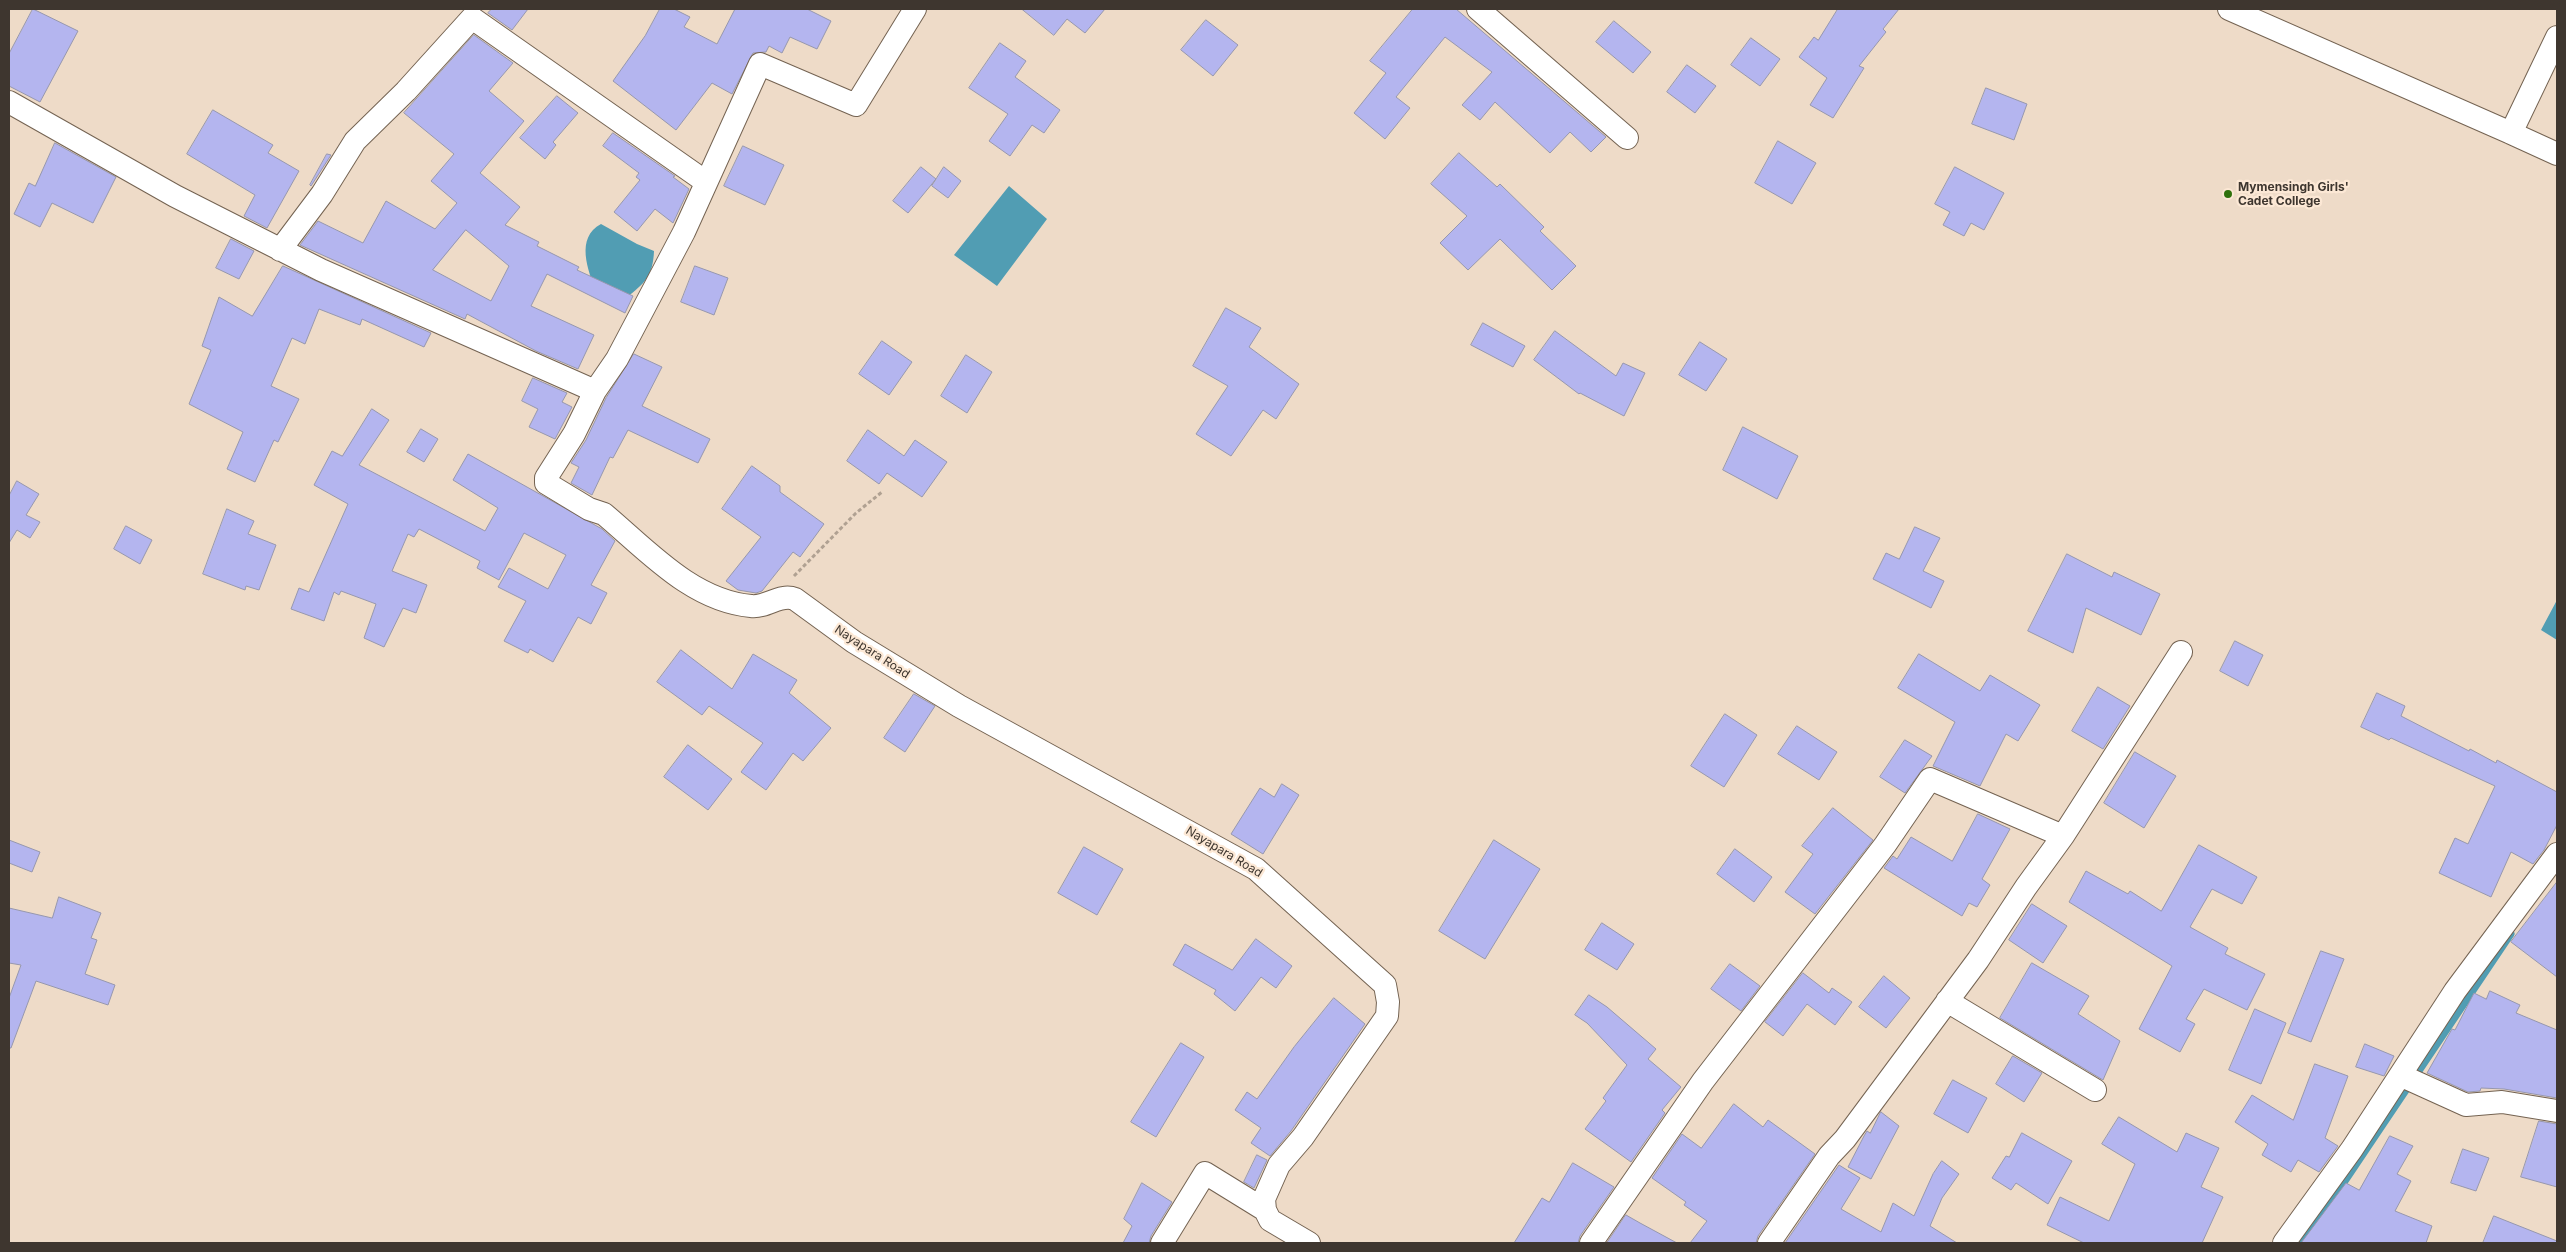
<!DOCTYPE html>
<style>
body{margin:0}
#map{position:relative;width:2566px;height:1252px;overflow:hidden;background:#eedbc8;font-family:Inter,sans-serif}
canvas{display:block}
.frame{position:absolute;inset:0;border:10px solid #3e362f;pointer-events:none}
</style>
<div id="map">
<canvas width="2566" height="1252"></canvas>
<div class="frame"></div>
</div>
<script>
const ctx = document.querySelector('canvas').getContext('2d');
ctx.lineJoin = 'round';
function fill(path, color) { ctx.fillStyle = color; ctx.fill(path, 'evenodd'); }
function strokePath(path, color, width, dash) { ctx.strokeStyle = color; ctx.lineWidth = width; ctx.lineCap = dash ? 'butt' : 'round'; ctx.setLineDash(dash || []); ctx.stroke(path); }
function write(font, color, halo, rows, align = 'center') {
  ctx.font = font + ' Inter,sans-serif'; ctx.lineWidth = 4.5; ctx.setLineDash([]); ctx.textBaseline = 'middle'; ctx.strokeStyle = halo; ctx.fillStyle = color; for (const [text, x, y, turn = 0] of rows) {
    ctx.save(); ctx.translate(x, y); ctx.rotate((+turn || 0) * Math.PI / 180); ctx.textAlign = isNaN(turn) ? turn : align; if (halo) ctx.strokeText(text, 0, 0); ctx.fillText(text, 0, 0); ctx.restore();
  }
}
fill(new Path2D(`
 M1009,186L1047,219L997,286L954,255Z
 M601,224L637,244L654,251C653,276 645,283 626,298L596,292C588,270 575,238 601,224Z
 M2557,600V640L2541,630Z`), '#519db3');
strokePath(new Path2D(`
 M2299,1243L2335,1196L2511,934`), '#519db3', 7);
const building = new Path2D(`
 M33,9L78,31L40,102L9,86V54Z
 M492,9H528L512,30L488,13Z
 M660,9H674L690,17L684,27L717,44L735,9H807L831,21L817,49L790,37L782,53L769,46L766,52L753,53L732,94L712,83L676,130L613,81L645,36Z
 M1022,9H1105L1085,33L1067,19L1054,35Z
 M1413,9H1456L1606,137L1591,152L1570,132L1550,153L1495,102L1480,120L1462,105L1492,72L1445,37L1396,97L1410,108L1385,139L1354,113L1386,73L1370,61Z
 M1838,9H1899L1883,29L1886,32L1859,66L1864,68L1833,118L1810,105L1827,78L1799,57L1814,37L1818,40Z
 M1206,20L1238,45L1213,76L1181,50Z
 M1614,21L1651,52L1633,73L1596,42Z
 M474,35L513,63L489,91L524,121L480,173L520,207L505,225L539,242L537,246L579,267L577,270L633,296L625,313L547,274L531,306L594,335L578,369L536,351L467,314L465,319L300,245L318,221L363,243L386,201L435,229L457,203L431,181L454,154L404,113ZM466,230L509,266L491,301L433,270Z
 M1751,38L1780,59L1760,86L1731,65Z
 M1000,43L1026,61L1015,77L1060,110L1044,133L1032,125L1010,156L989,141L1008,114L969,88Z
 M1687,65L1716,86L1695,113L1667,92Z
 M1986,88L2027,104L2014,140L1972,124Z
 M557,96L578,113L553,142L556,145L545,159L520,138Z
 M213,110L273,145L268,153L299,171L267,228L244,216L255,195L187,154Z
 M613,133L675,176L673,177L689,189L673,223L655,209L637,231L614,212L640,180L636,177L639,173L603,146Z
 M1778,141L1816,163L1792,204L1755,183Z
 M55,143L116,177L93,223L52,203L40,227L14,214L29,183L35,186Z
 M743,146L784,165L765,205L724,186Z
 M1459,153L1497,187L1500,184L1544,227L1540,231L1576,266L1552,290L1500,239L1468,270L1440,243L1467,216L1431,184Z
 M327,154L331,155L311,186L310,185Z
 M921,167L936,179L908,213L893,201Z
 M944,167L961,181L948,198L932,186Z
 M1955,167L2004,193L1984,230L1971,223L1964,236L1943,225L1950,212L1935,204Z
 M231,239L254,251L239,279L216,268Z
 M283,266L431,333L424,347L362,319L360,325L319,309L305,344L292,338L271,386L299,399L278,442L274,440L255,482L227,469L243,432L189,404L211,350L202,346L219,297L252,316Z
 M695,266L728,278L714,315L681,302Z
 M1226,308L1261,328L1249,347L1299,384L1276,419L1263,410L1231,456L1196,434L1228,386L1193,366Z
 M1483,323L1525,346L1513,367L1471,345Z
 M1555,331L1616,376L1623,363L1645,373L1624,416L1580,393L1579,394L1534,360Z
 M882,341L912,362L889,395L859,374Z
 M1700,342L1727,359L1706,391L1679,375Z
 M634,354L662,367L642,406L710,439L698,463L628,430L613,458L610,457L592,495L571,483L579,467L571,463L586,440L606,398Z
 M966,355L992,372L967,413L941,396Z
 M533,378L567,393L562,402L572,407L555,439L529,427L538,409L522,401Z
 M372,409L389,420L359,465L485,531L498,508L453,480L468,454L602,529L615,541L591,585L607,593L591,624L578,617L553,662L530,649L528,653L504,641L526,601L498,587L509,568L548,589L566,555L524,533L499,580L477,568L480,561L419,529L414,537L408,534L392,571L427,585L416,613L403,608L384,647L364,638L376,604L341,591L339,595L334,592L324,621L291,609L299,588L309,592L348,504L314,485L332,451L342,456Z
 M1743,427L1798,456L1777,499L1723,470Z
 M421,429L438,439L424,462L407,452Z
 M868,430L904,456L915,440L947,462L922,497L887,473L879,484L847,461Z
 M752,466L780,486V492L824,524L800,557L793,552L762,591L756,593L738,590L726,581L761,537L722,509Z
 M17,481L39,494L26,515L40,522L30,538L17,530L9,543V496Z
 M227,509L254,521L248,534L276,545L259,590L246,586L245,590L203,574Z
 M126,526L152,540L140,564L114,549Z
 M1915,527L1940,538L1923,571L1944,581L1931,608L1873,579L1886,553L1899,559Z
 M2067,554L2112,577L2114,572L2160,594L2141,635L2086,608L2073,653L2028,631Z
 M2235,641L2263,655L2248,686L2220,671Z
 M681,650L732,689L753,654L797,680L789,693L831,728L803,761L793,753L766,790L741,772L763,743L709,706L702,715L657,682Z
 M1919,654L1980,691L1990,675L2040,705L2018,741L2006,734L1980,786L1933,766L1955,722L1898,688Z
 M2098,687L2130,706L2103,749L2072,731Z
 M2377,693L2405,706L2401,716L2469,751L2470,749L2496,763L2497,760L2557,792V825L2544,850L2533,864L2511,852L2491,897L2439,873L2455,838L2468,844L2495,786L2391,738L2389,740L2361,727Z
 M914,694L935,706L905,752L884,738Z
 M1725,714L1757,735L1724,787L1691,766Z
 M1797,726L1837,752L1819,780L1778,754Z
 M1905,740L1932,756L1905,793L1880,777Z
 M688,745L732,779L708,810L664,777Z
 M2135,752L2176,776L2144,828L2104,803Z
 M1282,784L1299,795L1263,854L1231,834L1260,788L1274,797Z
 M1833,808L1873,840L1815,914L1785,892L1813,854L1802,846Z
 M1978,814L2010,829L1982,879L1990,885L1977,907L1969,903L1962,916L1884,868L1893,856L1897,859L1911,837L1952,861Z
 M9,840L40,852L32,872L9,863Z
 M1494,840L1540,869L1485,959L1439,931Z
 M2199,845L2257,877L2242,904L2212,889L2190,927L2228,948L2225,954L2265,974L2247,1010L2204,989L2186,1019L2195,1024L2180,1052L2139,1029L2172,966L2069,902L2086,871L2128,894L2130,891L2161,911Z
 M1084,847L1123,869L1097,915L1058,893Z
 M1735,849L1772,877L1754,902L1717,874Z
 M2557,882V977L2511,942Z
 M59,897L101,913L91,938L97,940L85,974L115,985L108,1005L36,981L11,1048H9V998L21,965L9,963V908L52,918Z
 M2032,904L2067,926L2043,963L2009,940Z
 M1602,923L1634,944L1617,970L1585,950Z
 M1256,939L1292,966L1276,988L1261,977L1235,1011L1214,994L1216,990L1173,965L1185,944L1232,970Z
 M2321,951L2344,959L2311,1042L2288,1033Z
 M2032,963L2089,996L2078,1014L2120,1041L2103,1080L2000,1018Z
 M1730,964L1760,986L1741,1011L1711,989Z
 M1803,973L1829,993L1832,988L1852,1002L1835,1025L1807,1004L1783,1036L1765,1022Z
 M1884,976L1910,998L1886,1028L1859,1007Z
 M2490,991L2520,1005L2516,1013L2557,1030V1098L2504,1089L2481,1088L2480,1091L2468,1092L2427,1073L2452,1029L2455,1030L2474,993L2486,999Z
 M1589,995L1607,1007L1656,1049L1648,1059L1681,1087L1662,1110L1665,1113L1631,1162L1585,1129L1606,1101L1603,1098L1627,1065L1587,1023L1575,1015Z
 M1334,998L1365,1024L1291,1131L1270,1156L1251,1143L1261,1128L1235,1110L1247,1092L1257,1099L1294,1047Z
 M2255,1009L2286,1023L2261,1084L2229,1070Z
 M1181,1043L1204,1057L1156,1137L1131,1122Z
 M2365,1044L2394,1056L2384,1076L2356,1067Z
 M2013,1056L2042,1073L2024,1102L1996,1084Z
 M2315,1064L2348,1076L2325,1138L2338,1146L2319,1172L2298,1160L2291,1172L2262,1155L2268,1144L2235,1122L2252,1095L2293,1120Z
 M1953,1080L1987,1098L1968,1133L1934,1114Z
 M1734,1104L1763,1127L1768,1120L1815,1154L1758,1236L1756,1243H1690L1707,1221L1684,1205L1686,1202L1652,1178L1682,1134L1701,1148Z
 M1881,1112L1899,1126L1871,1179L1848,1167L1864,1136L1867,1131L1870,1133Z
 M2119,1117L2177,1152L2186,1133L2219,1148L2201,1187L2223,1197L2202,1243H2084L2047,1225L2060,1197L2109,1221L2135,1164L2102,1144Z
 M2539,1121L2557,1124V1187L2521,1177Z
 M2022,1133L2072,1161L2048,1204L2016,1183L2011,1190L1992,1178L2006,1156L2009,1157Z
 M2390,1136L2413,1146L2397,1174L2411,1181L2395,1211L2432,1226L2426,1243H2301L2346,1183L2359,1190Z
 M2463,1149L2489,1158L2476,1191L2451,1183Z
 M1257,1155L1267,1160L1254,1188L1244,1182Z
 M1942,1161L1959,1174L1942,1198L1930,1226L1957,1243H1785L1839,1165L1860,1178L1841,1209L1881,1232L1893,1203L1914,1216L1933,1174Z
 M1573,1163L1614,1187L1580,1236L1578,1243H1514L1542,1198L1549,1202Z
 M1142,1183L1172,1202L1151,1236L1149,1243H1123L1132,1226L1124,1219Z
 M1626,1215L1640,1223L1677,1243H1607Z
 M2494,1216L2557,1241V1243H2483Z`);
fill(building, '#b4b5ef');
strokePath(building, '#9697ad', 1);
const minor = new Path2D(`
 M915,9L856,105L760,64L684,232L617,359L595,391L574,434L546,478V483L589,509L604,514C647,550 692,601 751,606C767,608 780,593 795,599L854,642L959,706L1256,869L1385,985L1388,1002L1387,1016L1303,1137L1279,1165L1264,1199L1265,1210L1270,1220L1309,1243
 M1478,9L1627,138
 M2229,9L2511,133
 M2557,37L2511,133L2557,154
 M9,102L175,196L321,270L595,391
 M280,250L322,194L355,141L406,91L472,18L706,182
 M1947,1001L2095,1090
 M2402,1076L2466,1105L2502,1102L2557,1111
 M1162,1243L1205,1173L1265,1210
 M1591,1243L1703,1081L1885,845L1930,779L2063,836L2181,652
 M1769,1243L1829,1156L1845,1139L1978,960L2026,887L2063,836
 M2284,1243L2352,1149L2455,991L2557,854`);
strokePath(minor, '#746352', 24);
strokePath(new Path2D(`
 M794,576L856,513L882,492`), '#b0a192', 3, [4, 2.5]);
strokePath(minor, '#fff', 22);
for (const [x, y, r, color] of [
 [2228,194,5,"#2f710c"]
]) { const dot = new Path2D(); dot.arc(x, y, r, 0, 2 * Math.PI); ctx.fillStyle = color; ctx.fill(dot); strokePath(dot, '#fce8d5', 2); }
write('bold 12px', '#3e362f', '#fce8d5', [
 ["Mymensingh Girls'",2238,187],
 ["Cadet College",2238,201]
], 'left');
write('12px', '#3e362f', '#fce8d5', [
 ["Nayapara Road",872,652,33],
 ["Nayapara Road",1224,852,31]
]);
</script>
